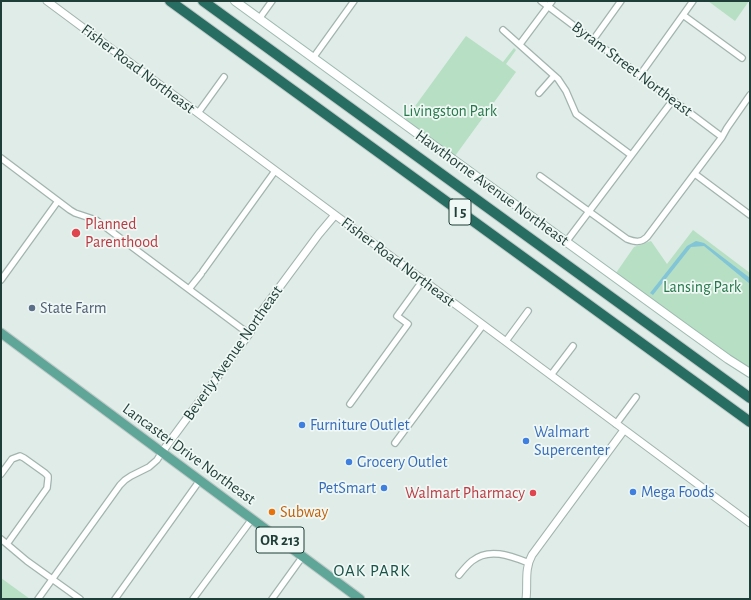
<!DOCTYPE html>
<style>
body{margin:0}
#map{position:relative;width:751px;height:600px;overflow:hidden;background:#dfece7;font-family:"Alegreya Sans",sans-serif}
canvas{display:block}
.frame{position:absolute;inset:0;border:2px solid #1f3e37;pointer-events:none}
</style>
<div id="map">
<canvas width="751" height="600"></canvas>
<div class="frame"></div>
</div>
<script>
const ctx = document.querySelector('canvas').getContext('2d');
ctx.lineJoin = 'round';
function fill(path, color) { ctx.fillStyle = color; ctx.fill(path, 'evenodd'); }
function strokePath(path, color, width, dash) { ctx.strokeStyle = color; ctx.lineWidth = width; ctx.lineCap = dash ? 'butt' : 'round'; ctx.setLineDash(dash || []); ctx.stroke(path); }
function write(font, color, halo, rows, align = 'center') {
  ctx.font = font + ' "Alegreya Sans",sans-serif'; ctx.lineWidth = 3.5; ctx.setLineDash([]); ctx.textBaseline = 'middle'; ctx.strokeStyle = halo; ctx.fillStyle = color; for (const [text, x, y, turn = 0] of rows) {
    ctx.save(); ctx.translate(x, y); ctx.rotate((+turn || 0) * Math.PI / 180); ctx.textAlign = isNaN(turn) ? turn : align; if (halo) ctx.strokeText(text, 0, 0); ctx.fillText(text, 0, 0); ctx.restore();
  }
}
fill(new Path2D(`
 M708,1H749L735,21Z
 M466,36L503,62L514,48L516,50L506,64L516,72L455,156L405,120Z
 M693,230L750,273V369L722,351L616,273L634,247L651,241L667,264Z
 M1,578L30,599H1Z`), '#b6dfc3');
fill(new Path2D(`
 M696,241L704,243L750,278V284L704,246L691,247L653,295L650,293L687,246Z`), '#81c5d7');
const minor = new Path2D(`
 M541,1L722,137
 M683,15L742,58
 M259,19L272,1
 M503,30L558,79L566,91L576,114L631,155
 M593,40L621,1
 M520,44L552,1
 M313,58L354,1
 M640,75L693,1
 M539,93L554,76
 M198,113L224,77
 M1,158L70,210L75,213L96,220L249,334
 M695,174L750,215
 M540,176L627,239C635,242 641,243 647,237L722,137L727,128L750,95
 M566,242L673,100
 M203,271L275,171
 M1,280L58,201
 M189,289L201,274
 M506,341L528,311
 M551,375L573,346
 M350,404L408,324L397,316L423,280
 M616,424L636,397
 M395,443L483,325
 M1,474L12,459L20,456L24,458L45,473L48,476V479L47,488L7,544
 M1,539L27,561L80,599
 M459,575C463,570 467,565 472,561C489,547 511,556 529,563
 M38,599L120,485L125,480L131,476L149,467L157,460L162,452
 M115,599L200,480
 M193,599L252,519
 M272,599L303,556`);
const tertiary = new Path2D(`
 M47,1L750,523
 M162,452L249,334L262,311L290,273L319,234L335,215
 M526,599C528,584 524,569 532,555L624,430`);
const secondary = new Path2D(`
 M235,1L689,331L728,359L750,373`);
const primary = new Path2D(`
 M1,333L360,599`);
const motorway = new Path2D(`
 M170,1L750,422
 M203,1L750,398`);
strokePath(minor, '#a2b4af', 8);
strokePath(tertiary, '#a2b4af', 9);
strokePath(secondary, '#9db9b0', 10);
strokePath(primary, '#c0c9c7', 11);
strokePath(motorway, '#c0c9c7', 12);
strokePath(minor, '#fff', 5.5);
strokePath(tertiary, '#fff', 7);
strokePath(secondary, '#fff', 8);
strokePath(primary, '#5fa698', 9);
strokePath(motorway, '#286d62', 10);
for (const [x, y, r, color] of [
 [76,233,5,"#e0444e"],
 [32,308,4,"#5c6f8a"],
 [302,425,4,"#3f7fe0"],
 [526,441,4,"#3f7fe0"],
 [349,462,4,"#3f7fe0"],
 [384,488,4,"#3f7fe0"],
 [633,492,4,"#3f7fe0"],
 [533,493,4,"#e0444e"],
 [272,512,4,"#e8710a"]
]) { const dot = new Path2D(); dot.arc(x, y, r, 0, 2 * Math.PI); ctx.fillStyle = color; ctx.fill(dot); strokePath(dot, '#f0f8f5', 1.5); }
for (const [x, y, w] of [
 [460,212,22],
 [280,540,48]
]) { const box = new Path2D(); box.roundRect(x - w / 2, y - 13, w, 26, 3); ctx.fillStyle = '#f0f8f5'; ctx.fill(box); strokePath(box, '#1f3e37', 1); }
write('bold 15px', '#1f3e37', null, [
 ["I 5",460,212],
 ["OR 213",280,540]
]);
write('16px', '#1f3e37', '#f0f8f5', [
 ["Fisher Road Northeast",138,69,37],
 ["Byram Street Northeast",632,69,37],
 ["Hawthorne Avenue Northeast",492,188,36],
 ["Fisher Road Northeast",398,262,37],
 ["Beverly Avenue Northeast",233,353,-55],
 ["Lancaster Drive Northeast",189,454,36]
]);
write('16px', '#25784a', '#f0f8f5', [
 ["Livingston Park",450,111],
 ["Lansing Park",702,287]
]);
write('16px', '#be3a42', '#f0f8f5', [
 ["Planned",85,224],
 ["Parenthood",85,242],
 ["Walmart Pharmacy",525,493,"right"]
], 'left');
write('16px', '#4e5e75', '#f0f8f5', [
 ["State Farm",40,308]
], 'left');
write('16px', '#366cbe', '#f0f8f5', [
 ["Furniture Outlet",310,425],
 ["Walmart",534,432],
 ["Supercenter",534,450],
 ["Grocery Outlet",357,462],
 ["PetSmart",376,488,"right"],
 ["Mega Foods",641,492]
], 'left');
write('16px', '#c56008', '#f0f8f5', [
 ["Subway",280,512]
], 'left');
ctx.letterSpacing = '1px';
write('17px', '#195247', '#f0f8f5', [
 ["OAK PARK",372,571]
]);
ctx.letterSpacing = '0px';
</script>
